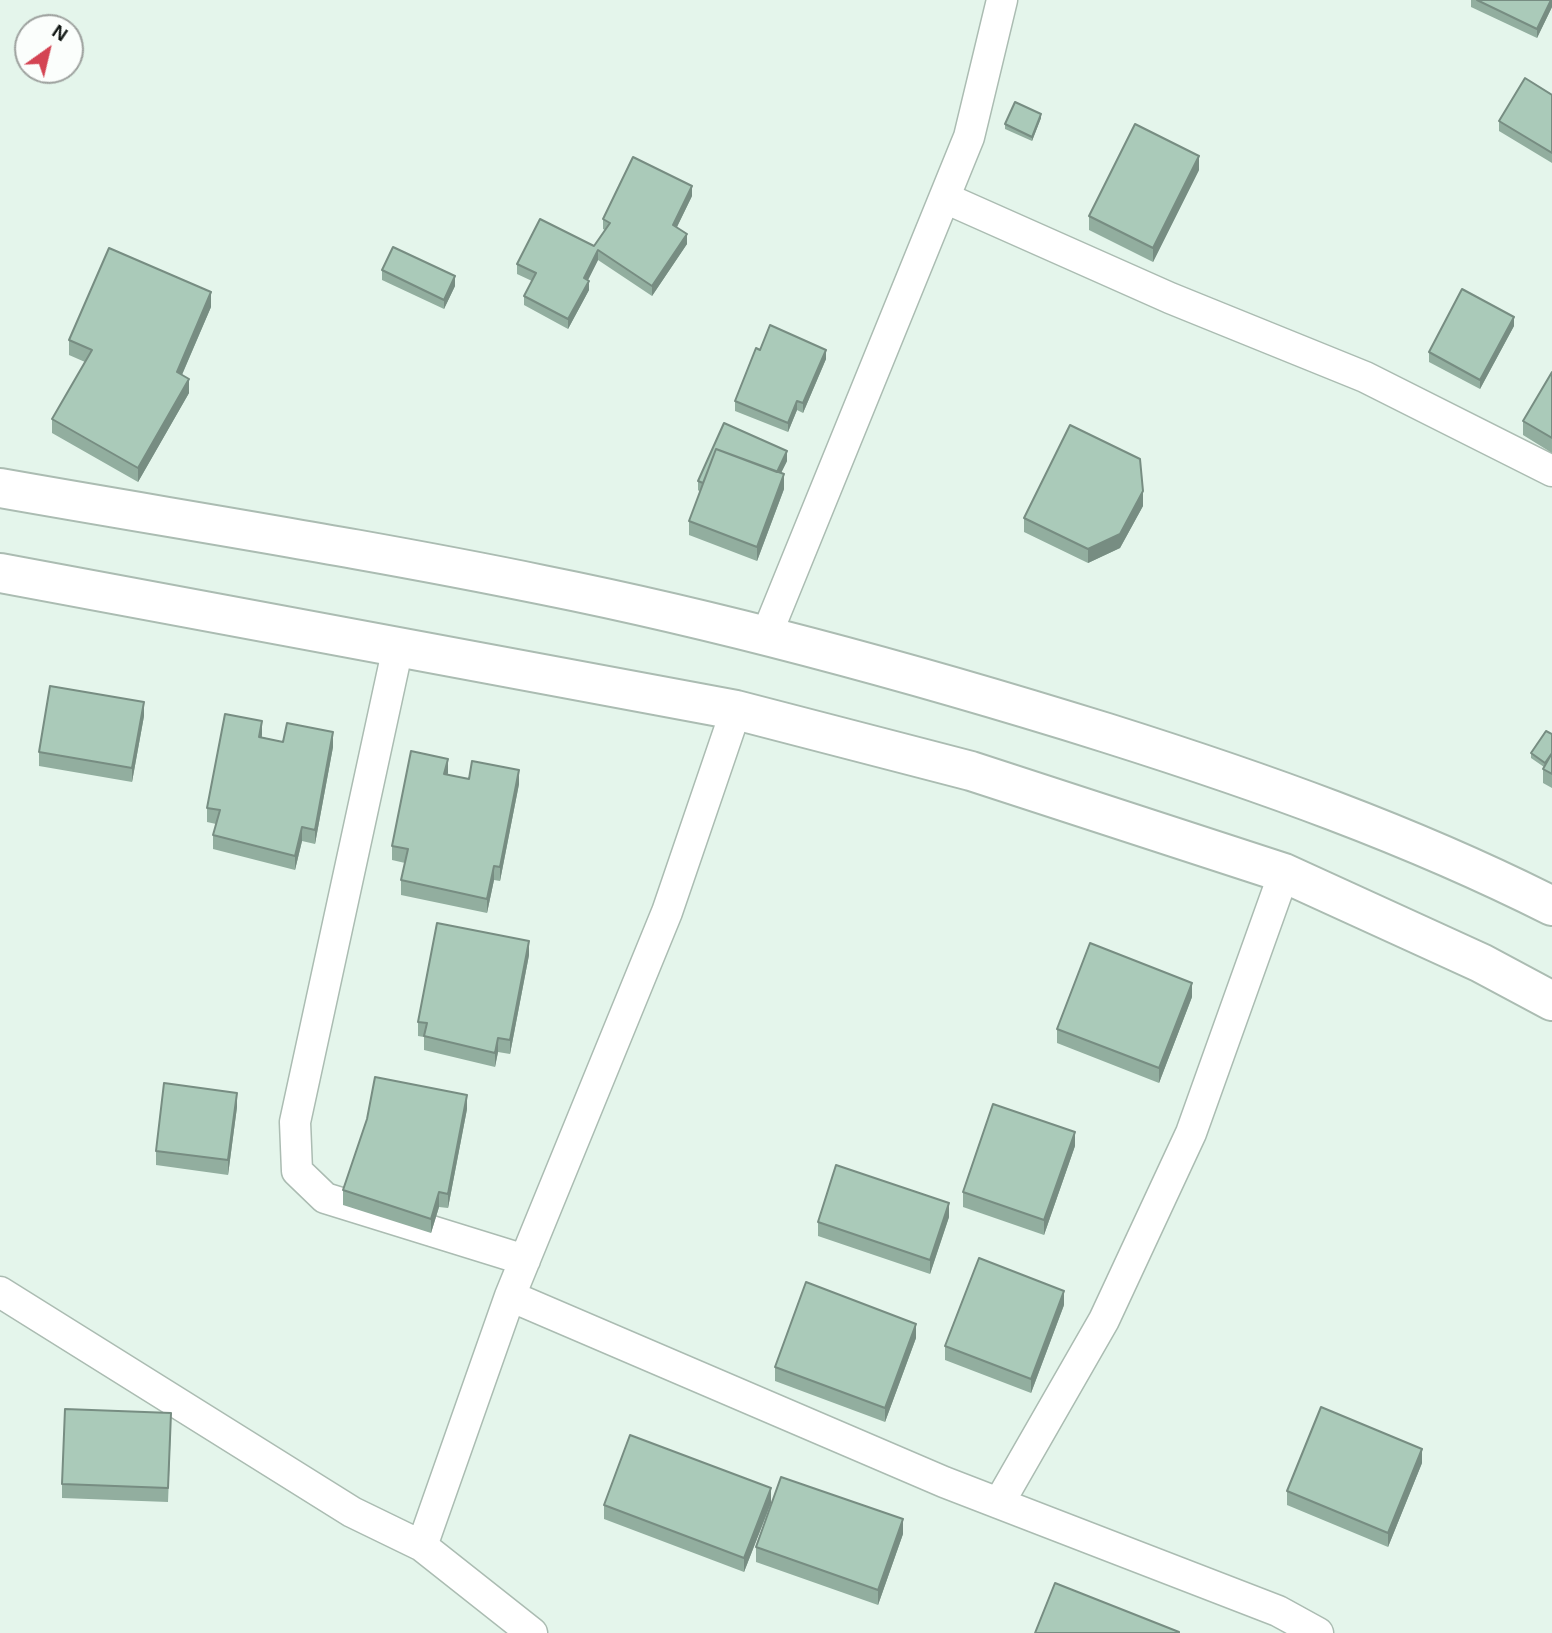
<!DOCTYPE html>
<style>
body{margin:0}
#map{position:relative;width:1552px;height:1633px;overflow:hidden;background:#e4f5eb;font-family:Arial,sans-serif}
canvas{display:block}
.north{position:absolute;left:14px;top:14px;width:70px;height:70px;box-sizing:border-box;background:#fbfefc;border:2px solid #9da19e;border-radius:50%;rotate:34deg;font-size:19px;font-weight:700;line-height:28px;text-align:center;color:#0f1512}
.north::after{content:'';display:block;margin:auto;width:24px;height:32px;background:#d44453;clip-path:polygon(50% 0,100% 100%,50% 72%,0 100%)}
</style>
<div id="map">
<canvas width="1552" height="1633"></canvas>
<div class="north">N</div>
</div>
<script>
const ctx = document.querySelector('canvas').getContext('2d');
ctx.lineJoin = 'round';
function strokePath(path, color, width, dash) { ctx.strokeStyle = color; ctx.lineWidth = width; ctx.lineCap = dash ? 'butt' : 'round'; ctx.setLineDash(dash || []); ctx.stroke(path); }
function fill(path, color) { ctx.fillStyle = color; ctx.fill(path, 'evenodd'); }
const street = new Path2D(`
 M945,198L1170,298L1365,377L1552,471
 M766,636L969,137L1002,0
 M398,647L295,1122L297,1171L325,1198L525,1260
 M0,1292L352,1512L422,1546L532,1633
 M510,1296L944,1482L1278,1611L1318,1633
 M999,1503L1104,1320L1191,1133L1284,873
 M422,1546L510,1296L667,912L736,710`);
const secondary = new Path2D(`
 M0,488C181,520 363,548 543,585C733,623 921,675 1107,733C1259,781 1409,834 1552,906
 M0,573L736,710L971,771L1284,873L1481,963L1552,1001`);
strokePath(street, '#abbcb2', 33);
strokePath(secondary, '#abbcb2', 42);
strokePath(street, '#fff', 30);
strokePath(secondary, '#fff', 38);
fill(new Path2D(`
 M1471,0H1552V7L1537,38L1471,7Z
 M1552,95V163L1499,131V121Z
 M1041,118L1032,141L1005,129V124Z
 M1199,170L1153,262L1089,230V216Z
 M692,196L677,227L687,244L652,296L598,260L588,280L589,290L568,329L524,305V296L532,281L517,274V264L594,246L605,230L603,229V219Z
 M382,270L455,286L444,309L382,280Z
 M211,307L182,375L189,393L138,482L52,433V419L85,362L69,355V340Z
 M1514,326L1480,389L1429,362V352Z
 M760,350L826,359L803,413L797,410L788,432L735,411V401Z
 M1552,372V453L1523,435V421Z
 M787,461L781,473L784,489L757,561L689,535V521L700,492L698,490V481Z
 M1143,506L1120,548L1088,563L1024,532V518Z
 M144,716L132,782L39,766V752Z
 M262,735V737L283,742L333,747L315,844L302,841L295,870L213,849V835L216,824L207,822V808Z
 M1552,735V788L1543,783V769L1544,767L1531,758V753Z
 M448,773L447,775L469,779L519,784L500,881L494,880L487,913L401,895V880L405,863L392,860V846Z
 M529,955L510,1054L498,1052L495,1067L424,1050V1037L418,1036V1022Z
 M1192,997L1159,1083L1057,1043V1029Z
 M237,1107L228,1175L156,1165V1151Z
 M467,1109L448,1208L439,1207L431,1233L343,1205V1190Z
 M1075,1146L1044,1235L963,1207V1192Z
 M949,1217L930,1274L818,1236V1222Z
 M1064,1305L1031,1393L945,1360V1346Z
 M916,1338L885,1422L775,1381V1367Z
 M171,1427L168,1502L62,1498V1484Z
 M1422,1463L1388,1547L1287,1505V1491Z
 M771,1503L744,1572L604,1519V1505Z
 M903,1534L878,1605L756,1562V1547Z`), '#92ae9f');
fill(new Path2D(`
 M1551,0H1552V7L1537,38V29Z
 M1041,114V118L1032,141V137Z
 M1199,156V170L1153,262V248Z
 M692,186V196L673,235V225Z
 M687,234V244L652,296V286Z
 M598,250V260L584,288V278Z
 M455,276V286L444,309V300Z
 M589,281V290L568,329V319Z
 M211,292V307L177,386V372Z
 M1514,317V326L1480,389V380Z
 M826,350V359L803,413V403Z
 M189,379V393L138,482V468Z
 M797,401V410L788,432V423Z
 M787,451V461L775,485V476Z
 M784,474V489L757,561V547Z
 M1143,491V506L1120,548L1088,563V549Z
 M144,702V716L132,782V768Z
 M262,721V735L259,751V737Z
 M333,732V747L315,844V830Z
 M448,759V773L444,789V774Z
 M519,770V784L500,881V867Z
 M302,827V841L295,870V856Z
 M494,866V880L487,913V899Z
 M529,941V955L510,1054V1040Z
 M1192,983V997L1159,1083V1068Z
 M498,1038V1052L495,1067V1053Z
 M237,1093V1107L228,1175V1160Z
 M467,1095V1109L448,1208V1194Z
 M1075,1132V1146L1044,1235V1220Z
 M439,1192V1207L431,1233V1219Z
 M949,1203V1217L930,1274V1260Z
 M1064,1291V1305L1031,1393V1379Z
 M916,1324V1338L885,1422V1408Z
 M1422,1449V1463L1388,1547V1533Z
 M771,1488V1503L744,1572V1558Z
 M903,1519V1534L878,1605V1590Z`), '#778d82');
const building = new Path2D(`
 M1477,0H1551L1537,29Z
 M1525,78L1552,95V153L1499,121Z
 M1015,102L1041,114L1032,137L1005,124Z
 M1135,124L1199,156L1153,248L1089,216Z
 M633,157L692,186L673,225L687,234L652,286L598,250L584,278L589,281L568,319L524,296L536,273L517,264L540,219L594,246L610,223L603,219Z
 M393,247L455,276L444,300L382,270Z
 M109,248L211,292L177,372L189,379L138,468L52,419L92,350L69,340Z
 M1462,289L1514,317L1480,380L1429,352Z
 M770,325L826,350L803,403L797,401L788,423L735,401L756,348L760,350Z
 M1552,372V438L1523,421Z
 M724,423L787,451L777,472L716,449L703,483L698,481Z
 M1070,425L1140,459L1143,491L1120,534L1088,549L1024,518Z
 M716,449L784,474L757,547L689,521Z
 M50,686L144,702L132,768L39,752Z
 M225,714L262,721L259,737L283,742L287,723L333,732L315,830L302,827L295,856L213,835L220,810L207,808Z
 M1546,731L1552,734V753L1545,763L1531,753Z
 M411,751L448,759L444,774L469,779L472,761L519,770L500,867L494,866L487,899L401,880L408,849L392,846Z
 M1552,753V774L1543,769Z
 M437,923L529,941L510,1040L498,1038L495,1053L424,1036L427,1023L418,1022Z
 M1090,943L1192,983L1159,1068L1057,1029Z
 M375,1077L467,1095L448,1194L439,1192L431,1219L343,1190L367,1119Z
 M164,1083L237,1093L228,1160L156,1151Z
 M993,1104L1075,1132L1044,1220L963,1192Z
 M836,1165L949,1203L930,1260L818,1222Z
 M979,1258L1064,1291L1031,1379L945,1346Z
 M806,1282L916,1324L885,1408L775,1367Z
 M1321,1407L1422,1449L1388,1533L1287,1491Z
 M65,1409L171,1413L168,1488L62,1484Z
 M630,1435L771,1488L744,1558L604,1505Z
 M781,1477L903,1519L878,1590L756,1547Z
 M1055,1583L1179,1632V1633H1035Z`);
fill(building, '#aacab9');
strokePath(building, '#778d82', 2);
</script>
